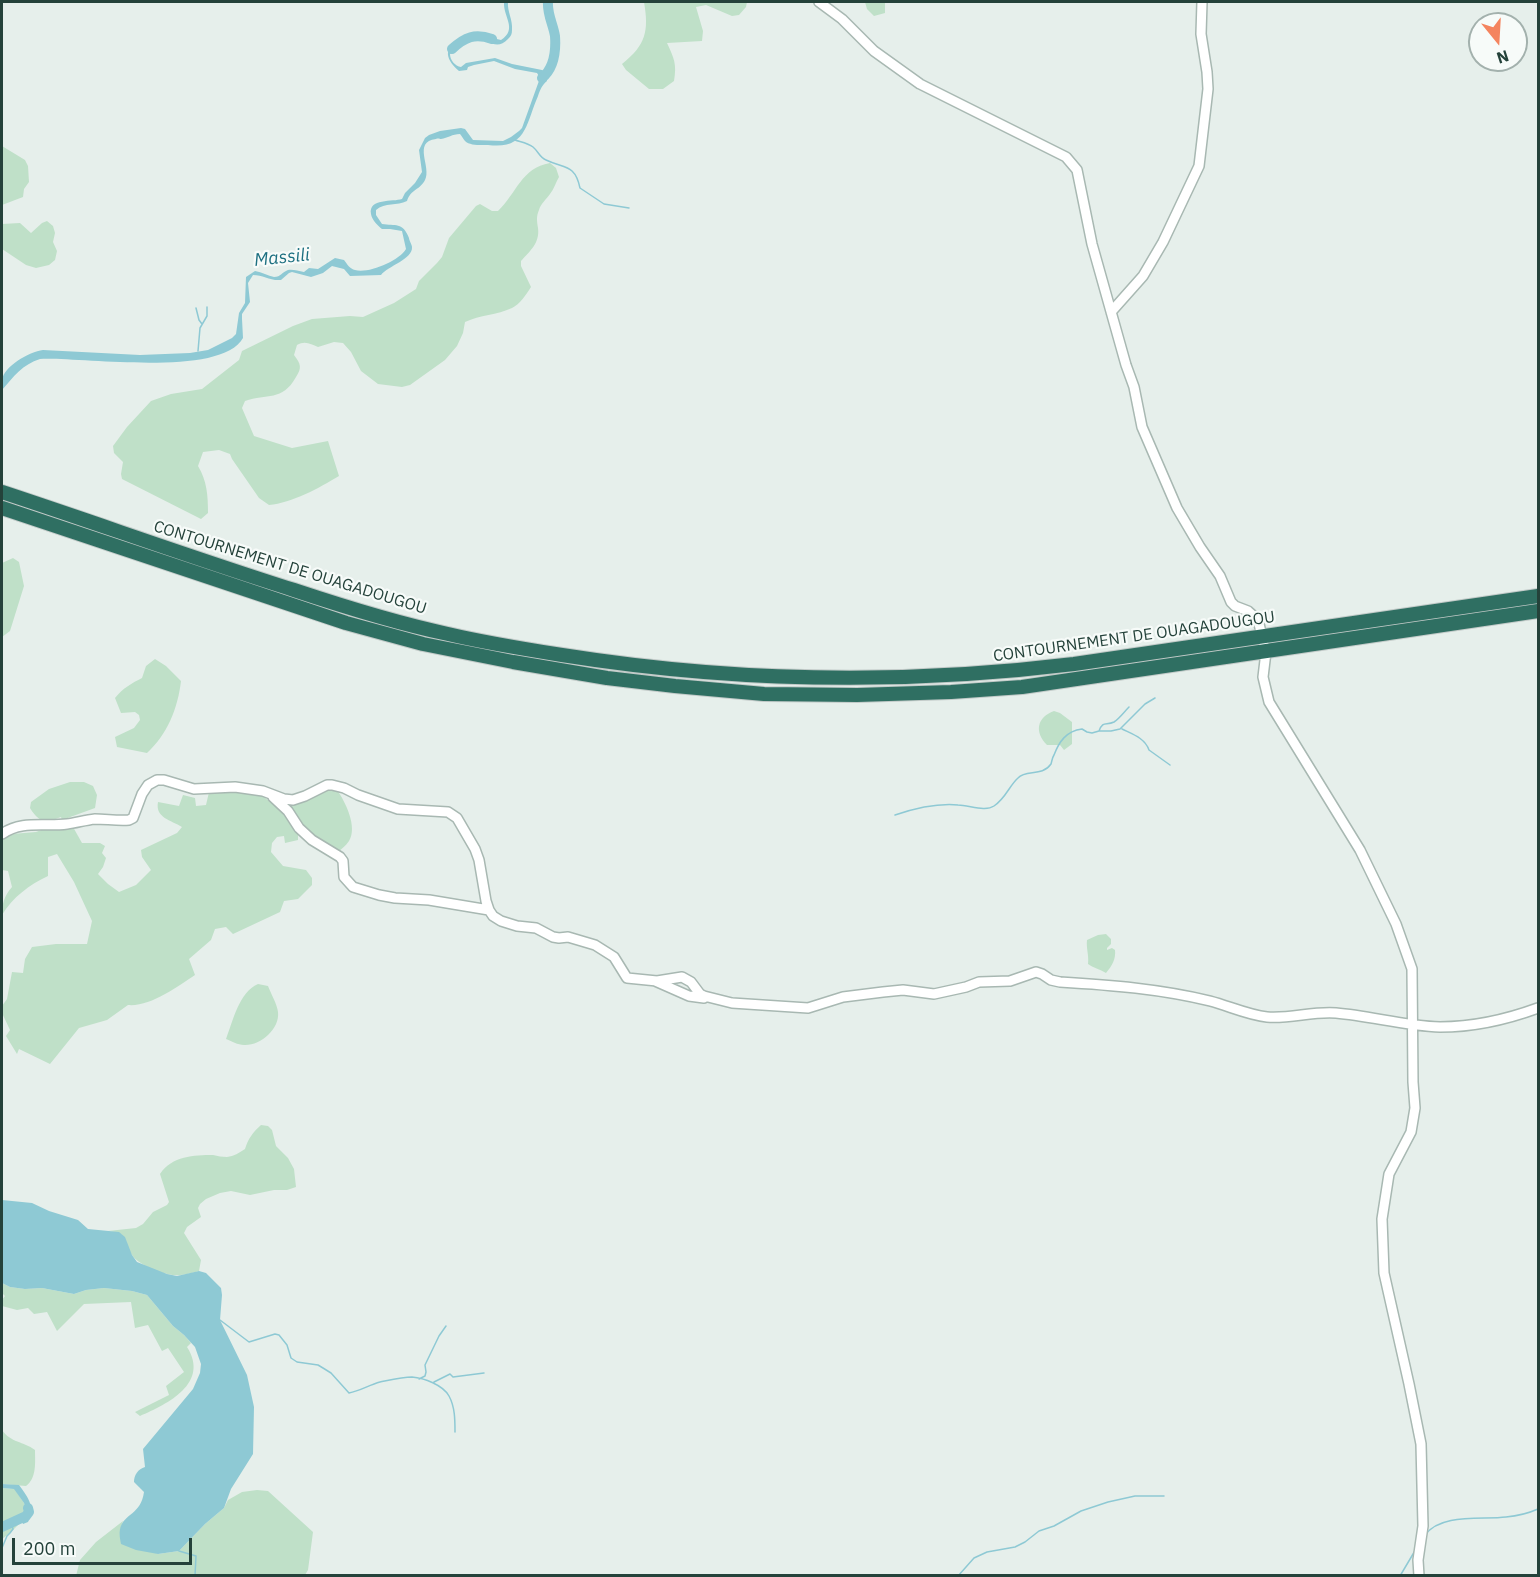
<!DOCTYPE html>
<style>
body{margin:0}
#map{position:relative;width:1540px;height:1577px;overflow:hidden;background:#e6efeb;font-family:"IBM Plex Sans",sans-serif}
canvas{display:block}
.frame{position:absolute;inset:0;border:3px solid #24423a;pointer-events:none}
.north{position:absolute;left:1468px;top:12px;width:60px;height:60px;box-sizing:border-box;background:#f7fbf9;border:2px solid #a3b1ad;border-radius:50%;rotate:162deg;font-size:16px;font-weight:700;line-height:24px;text-align:center;color:#24423a}
.north::after{content:'';display:block;margin:auto;width:21px;height:27px;background:#f4845f;clip-path:polygon(50% 0,100% 100%,50% 72%,0 100%)}
.scale{position:absolute;left:12px;top:1538px;width:180px;height:27px;box-sizing:border-box;border:3px solid #24423a;border-top:0;padding-left:8px;font-size:18px;line-height:21px;white-space:nowrap;color:#24423a;-webkit-text-stroke:4px #f7fbf9;paint-order:stroke}
</style>
<div id="map">
<canvas width="1540" height="1577"></canvas>
<div class="frame"></div>
<div class="north">N</div>
<div class="scale">200 m</div>
</div>
<script>
const ctx = document.querySelector('canvas').getContext('2d');
ctx.lineJoin = 'round';
function fill(path, color) { ctx.fillStyle = color; ctx.fill(path, 'evenodd'); }
function strokePath(path, color, width, dash) { ctx.strokeStyle = color; ctx.lineWidth = width; ctx.lineCap = dash ? 'butt' : 'round'; ctx.setLineDash(dash || []); ctx.stroke(path); }
function write(font, color, halo, rows, align = 'center') {
  ctx.font = font + ' "IBM Plex Sans",sans-serif'; ctx.lineWidth = 4.5; ctx.setLineDash([]); ctx.textBaseline = 'middle'; ctx.strokeStyle = halo; ctx.fillStyle = color; for (const [text, x, y, turn = 0] of rows) {
    ctx.save(); ctx.translate(x, y); ctx.rotate((+turn || 0) * Math.PI / 180); ctx.textAlign = isNaN(turn) ? turn : align; if (halo) ctx.strokeText(text, 0, 0); ctx.fillText(text, 0, 0); ctx.restore();
  }
}
fill(new Path2D(`
 M644,2H747L746,7L739,15L732,16L706,5L696,7L703,31L702,41L667,43C674,58 677,64 674,81L663,89H649L626,70L622,64C646,45 649,31 644,2Z
 M865,2H885V13L874,16L867,9Z
 M2,146L25,160L28,166L29,182L24,189L23,197L2,205Z
 M550,163L556,168L559,177C556,182 554,189 550,194C546,200 541,203 539,210C536,217 537,221 538,228C540,243 530,251 521,261V266L531,287C526,295 520,304 512,308C497,315 480,315 465,322L463,333L457,346L445,360L410,385L402,387L378,384L361,371L351,352L343,343L334,342L318,347C311,344 305,340 297,345L294,355C301,364 302,368 296,377C282,402 267,393 245,401L242,408L254,436L292,448L328,441L339,476C319,488 292,503 269,505L259,498L232,459L230,454L219,450L203,452L198,466C207,481 208,495 208,513L201,519L122,479L121,474L123,462L114,453L113,446L127,427L151,401L171,394L202,389L239,360L242,351L293,326L312,319L350,316L363,317L394,303L416,289L419,281L437,263L442,257L449,238L476,206L480,204L492,211H498C517,193 521,168 550,163Z
 M47,221L53,226L55,233L53,242L57,251L55,260L49,265L36,268L26,265L2,249V224L20,223L31,233L42,223Z
 M13,558L19,562L24,586L10,631L2,637V563Z
 M155,659L166,666L181,681C178,708 167,735 147,753L117,747L115,737L134,728L140,720L139,715L135,712L121,713L115,698C123,688 132,683 142,678L146,666Z
 M1054,711L1060,713L1072,722V744L1064,750L1060,745H1047C1034,732 1037,717 1054,711Z
 M70,782H84L93,786L97,795L95,808L62,820L61,817C46,823 39,823 30,808L31,802L49,789Z
 M210,788L255,790L278,808L330,789L337,790C345,801 358,827 349,841C346,846 339,851 335,854L298,829V840L285,843L284,836L277,837L272,843L271,852L283,866L306,870L312,878V885L298,899L284,901L280,912L233,934L226,927L215,929L211,940L189,959L195,975C177,987 150,1007 128,1005L107,1020L79,1028L50,1064L19,1049L17,1054L6,1036L10,1030L2,1013V1006L7,999L12,972L23,973L25,959L32,947L56,944H87L92,921L74,882L57,854L48,857V876C29,885 13,897 2,915C2,904 4,896 12,887L8,871L2,870V840L12,834L36,832L44,829L73,827L82,843H100L105,846L102,853L106,858L103,867L98,874L108,884L119,892L136,885L151,870L142,857L141,850L177,833L182,827C171,820 155,818 158,802L179,806L183,795L195,798L196,806L206,805Z
 M1106,934L1111,939V944L1107,948V950L1112,948L1115,950C1116,959 1112,966 1106,973C1100,969 1093,968 1088,964C1089,955 1086,948 1087,940L1098,935Z
 M258,984L268,986C271,994 277,1004 278,1012C280,1029 260,1046 244,1045C238,1045 231,1041 226,1039C233,1021 239,992 258,984Z
 M261,1125L268,1126L272,1130L276,1146L288,1158L294,1169L296,1187L287,1190H274L250,1195L231,1191L220,1193L206,1199L200,1204L198,1208L201,1217L187,1227L184,1233L201,1260L199,1271C191,1273 182,1276 175,1275C164,1275 138,1265 132,1255C123,1240 129,1233 108,1231L136,1228L143,1224L153,1212L167,1205L169,1202L160,1174C172,1156 194,1155 213,1155C218,1156 222,1157 227,1157C234,1156 239,1153 245,1149C248,1139 253,1132 261,1125Z
 M2,1283L10,1287L25,1289L42,1288L74,1294L86,1290L104,1288L132,1291L147,1295L173,1326L184,1335L191,1343L187,1347C210,1383 168,1404 140,1416L135,1412L169,1395L166,1386L184,1372L168,1348L162,1351L148,1325L135,1328L131,1302L84,1304L57,1331L47,1312L34,1314L28,1308L17,1310L2,1306V1300L5,1296L2,1293Z
 M2,1430C11,1443 23,1441 35,1450C35,1462 37,1478 26,1486L2,1484Z
 M2,1488L15,1489L24,1503L26,1509L21,1520V1522L10,1533L2,1539Z
 M257,1490L268,1491L313,1532L308,1570L305,1575L76,1576L80,1560L96,1542L123,1521L120,1531L158,1554L179,1551L205,1524L224,1508L228,1500L242,1492Z`), '#bfe0c8');
fill(new Path2D(`
 M504,2H508C507,11 513,20 512,30C512,34 511,36 508,39C498,50 489,42 478,37L480,35L501,40C518,29 503,17 504,2Z
 M461,41L462,43L450,54C450,60 455,66 461,67L466,63L495,58L512,64L542,70L545,72L547,81C542,85 540,90 538,96C526,123 527,150 488,145C482,145 470,146 465,141C463,139 462,136 460,134C452,134 448,138 441,139C440,139 438,138 436,139C412,142 432,167 425,180C420,190 411,189 407,201C397,206 385,202 376,210V215L382,224C395,226 403,222 409,238C409,240 412,245 412,247C413,259 388,266 381,275L350,276L344,269L332,266L323,273L311,277L292,272L289,273L281,280C270,281 263,275 253,275L248,283L250,302L242,314V319L243,338C221,378 82,357 40,359C23,364 13,377 2,390C2,387 1,384 2,380C4,366 29,352 43,350L140,355L190,353L208,350L232,338L236,334L239,313L245,303L246,277L255,271C262,272 268,276 274,277C281,277 282,272 288,270C293,269 298,271 304,272L309,268L318,269L335,258L344,260C347,264 350,269 355,270C368,274 399,261 406,249L402,231L390,229H382C377,225 372,220 371,214C368,198 393,202 402,199L405,193L415,183L422,172L419,150L425,138L429,135L440,131L461,128L465,129L473,140L503,141L511,137L519,131L522,128L540,78L537,73L515,69L494,61L474,65L468,67L467,70L459,71C447,61 441,47 461,41Z
 M2,1200L32,1203L49,1211L78,1220L88,1229L119,1232L125,1237L132,1255L137,1262L167,1274L177,1276L199,1271L206,1273L221,1288L222,1295L220,1320L247,1375L254,1407L253,1454L231,1489L224,1508L205,1524L179,1551L158,1554L136,1550L121,1544C120,1539 119,1534 120,1529C124,1513 141,1515 144,1492L134,1482C134,1475 138,1469 145,1467L143,1449L193,1389L200,1373L201,1364L195,1347L184,1335L173,1326L147,1295L132,1291L104,1288L86,1290L74,1294L42,1288L25,1289L10,1287L2,1283Z
 M2,1484L19,1485C28,1497 36,1508 28,1522L23,1524L21,1520L26,1509L24,1503L14,1489L2,1488Z`), '#8ec9d4');
strokePath(new Path2D(`
 M515,140C521,142 528,143 533,147C538,151 540,158 546,160C565,169 575,164 580,188L604,204L629,208
 M196,308L199,320L202,324
 M198,351L200,328L207,316V307
 M1122,729C1132,734 1145,738 1149,750L1170,765
 M1099,731C1103,720 1106,726 1114,722C1119,719 1124,712 1129,707
 M895,815C916,808 937,803 958,805C969,805 985,812 994,806C1006,798 1009,786 1018,778C1026,769 1042,777 1051,764C1052,761 1052,758 1054,755C1059,742 1066,731 1082,729L1087,732L1092,733L1099,731H1111L1120,729L1145,704L1155,698
 M220,1320L249,1342L275,1334L279,1335L287,1345L291,1358L297,1362L318,1365L323,1368L331,1373L349,1393C360,1391 369,1385 380,1382C390,1380 403,1377 412,1377C424,1378 443,1385 449,1396C455,1407 455,1420 455,1432
 M419,1379L425,1376L426,1372L425,1365L439,1336L446,1326
 M434,1382L450,1374L453,1377L484,1373
 M1425,1535C1441,1513 1482,1520 1506,1517C1517,1516 1529,1513 1538,1509
 M2,1548L7,1536L10,1533L13,1529L11,1523
 M179,1551L196,1556L195,1576
 M958,1576L974,1558L987,1552L1015,1547L1025,1542L1039,1531L1054,1526L1081,1511L1108,1502L1135,1496H1164
 M1400,1576L1416,1549`), '#8ec9d4', 1.5);
strokePath(new Path2D(`
 M452,49C465,37 475,33 492,39
 M542,78C554,68 556,50 555,36C553,24 547,14 548,2
 M2,1527L26,1516L29,1512L28,1508`), '#8ec9d4', 10);
const minor = new Path2D(`
 M819,2L842,19L874,51L920,84L1066,157L1077,170L1092,244L1126,365L1134,387L1142,427L1177,508L1200,547L1220,576L1231,602L1235,606L1248,611L1258,620L1266,652L1263,677L1269,702L1360,850L1396,924L1412,969L1413,1082L1415,1108L1411,1132L1389,1174L1382,1219L1384,1273L1409,1384L1421,1444L1423,1526L1418,1560L1419,1576
 M1111,312L1143,276L1163,242L1199,166L1208,89L1207,72L1201,34L1202,2
 M273,797L288,811L299,828L312,840L340,857L343,861L344,877L353,887L379,895L395,898L429,900L489,910
 M2,834C22,820 44,827 67,824C76,823 85,820 95,819C106,819 118,821 129,820L133,818L142,794L148,785L157,780H164L194,789L235,787L263,791L284,799L293,800L305,796L327,785H332L344,788L358,795L398,809L448,812L457,818L475,849L479,860L486,901L489,910L493,916L501,921L517,926L536,928L553,937L559,938L568,937L595,945L614,957L627,978L657,981L682,977L691,982L700,994L704,996L732,1003L808,1008L843,997L883,992L903,990L934,994L966,987L979,982L1010,981L1036,972L1042,974L1051,980L1060,982C1111,985 1161,989 1210,1001C1229,1006 1248,1015 1267,1017C1290,1019 1313,1011 1336,1013C1371,1016 1405,1026 1440,1027C1473,1027 1508,1019 1538,1008
 M655,981L689,996L704,998`);
const highway = new Path2D(`
 M2,492C99,524 196,559 294,590C345,607 396,623 448,634C486,643 524,649 562,655C732,682 903,685 1074,664L1538,596
 M2,508L346,623L423,644L513,662L607,678L675,686L764,694L857,695L951,692L1022,687L1538,611`);
strokePath(minor, '#a8b8b2', 12);
strokePath(highway, '#c2cac8', 16);
strokePath(minor, '#fff', 9);
strokePath(highway, '#2f6f62', 14);
write('16px', '#24423a', '#f7fbf9', [
 ["CONTOURNEMENT DE OUAGADOUGOU",290,568,17],
 ["CONTOURNEMENT DE OUAGADOUGOU",1134,637,-8]
]);
write('italic 18px', '#1c6f80', '#f7fbf9', [
 ["Massili",282,258,-6]
]);
</script>
